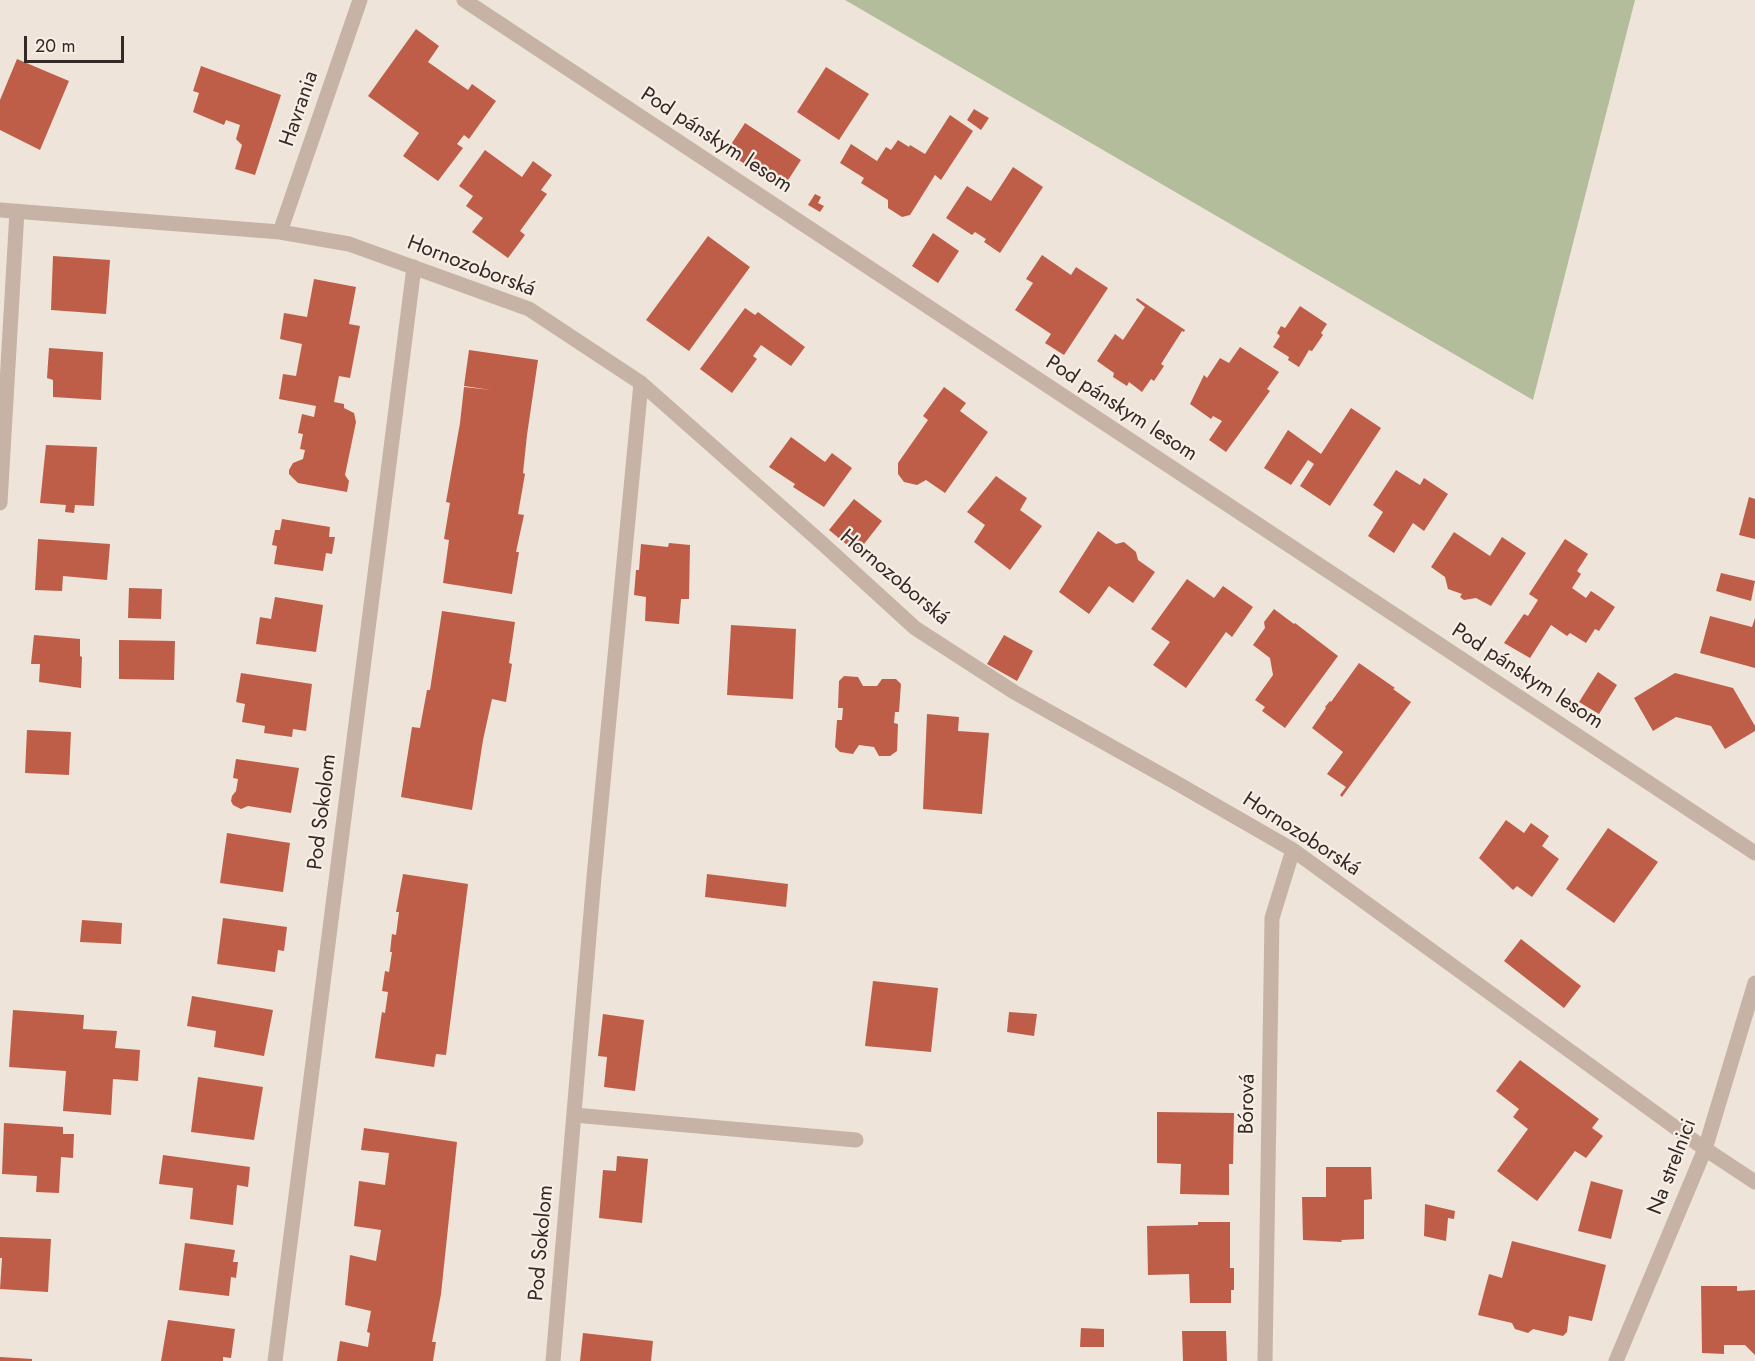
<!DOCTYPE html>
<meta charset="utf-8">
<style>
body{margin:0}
#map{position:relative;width:1755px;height:1361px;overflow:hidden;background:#efe4d9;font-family:Jost,sans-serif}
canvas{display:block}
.scale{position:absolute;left:24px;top:36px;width:100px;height:27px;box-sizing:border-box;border:3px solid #332a27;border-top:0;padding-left:8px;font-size:18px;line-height:21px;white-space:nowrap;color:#332a27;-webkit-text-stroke:4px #f8eee5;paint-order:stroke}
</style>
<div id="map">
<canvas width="1755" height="1361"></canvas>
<div class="scale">20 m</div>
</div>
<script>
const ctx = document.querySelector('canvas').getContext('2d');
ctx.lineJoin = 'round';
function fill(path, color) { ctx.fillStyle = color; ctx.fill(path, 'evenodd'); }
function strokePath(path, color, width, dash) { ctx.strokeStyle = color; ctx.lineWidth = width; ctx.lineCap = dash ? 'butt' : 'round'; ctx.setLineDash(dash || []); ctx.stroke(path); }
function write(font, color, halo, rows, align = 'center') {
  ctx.font = font + ' Jost,sans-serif'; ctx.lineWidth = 4.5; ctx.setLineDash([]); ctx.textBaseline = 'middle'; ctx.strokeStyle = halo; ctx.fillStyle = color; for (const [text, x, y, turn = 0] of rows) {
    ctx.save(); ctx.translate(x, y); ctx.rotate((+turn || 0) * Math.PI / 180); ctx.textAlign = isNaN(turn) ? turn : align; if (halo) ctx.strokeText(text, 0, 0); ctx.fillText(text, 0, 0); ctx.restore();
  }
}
fill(new Path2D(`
 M845,0H1635L1533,400Z`), '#b4bd9b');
fill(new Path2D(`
 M416,29L439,46L428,62L468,90L472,84L496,101L469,139L464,135L457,144L463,148L438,181L403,156L419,133L368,96Z
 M17,59L69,81L40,150L0,130V100Z
 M201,66L281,95L255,175L235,169L242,145L236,139L240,125L226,120L224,125L193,112L199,93L193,91Z
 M826,67L869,94L839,140L797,112Z
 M974,109L989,118L981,130L967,120Z
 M950,115L973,131L941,180L935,175L910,215L902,217L888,208V200L861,183L864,178L840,163L851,144L877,161L886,147L891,150L898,140L909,147L910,145L925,154Z
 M745,123L801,160L783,188L726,152Z
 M485,150L522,177L533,161L552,175L541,190L547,194L520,231L525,235L508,258L472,232L483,218L466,206L473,196L459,186Z
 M1013,167L1043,187L1000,253L984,242L986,239L975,232L972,235L946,218L967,186L991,201Z
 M815,194L821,197L818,203L824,206L820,212L808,205Z
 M933,233L959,251L938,283L912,266Z
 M708,236L750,267L689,351L646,320Z
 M1042,255L1071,275L1076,267L1108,288L1064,355L1045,343L1051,334L1015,310L1033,283L1026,279Z
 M53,256L110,260L106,314L51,310Z
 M314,279L356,287L349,324L360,326L350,378L339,376L334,402L344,404V408L354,413L356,422L345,475L349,481L347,492L298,483L289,474V470L293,463L303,459L305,450L300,449L303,434L298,433L302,414L314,417L316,406L279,399L283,374L296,376L302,344L280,339L284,313L307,317Z
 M1137,298L1185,330L1184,332L1182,331L1161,364L1164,366L1154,381L1151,379L1142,392L1129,382L1127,386L1113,377L1114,373L1097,361L1115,334L1123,340L1145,307L1136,300Z
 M1300,306L1327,324L1321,333L1323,335L1312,351L1309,350L1299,367L1288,360L1289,357L1273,347L1280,336L1277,333L1281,326L1285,328Z
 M745,308L755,315L758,312L805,347L791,366L761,345L753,356L757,359L732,393L700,369Z
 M1240,347L1279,372L1267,389L1270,391L1226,452L1209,440L1222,421L1213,416L1211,419L1190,404L1204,375L1207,378L1220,358L1229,363Z
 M49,348L103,352L101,400L53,397V380L47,378Z
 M469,350L538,360L527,435L523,473L525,474L518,514L524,515L516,552H519L512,594L443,583L449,540L444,539L450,503L446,502L460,423L464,387L491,390L464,386Z
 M944,387L966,403L960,411L988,432L945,493L926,480L917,485L904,482L898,474V463L928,420L923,416Z
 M1351,408L1381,428L1330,506L1300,486L1314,464L1308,460L1291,485L1264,468L1288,430L1321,454Z
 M791,437L825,462L832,453L852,468L824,507L793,487L795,484L769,467Z
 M46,445L97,447L94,506L75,505L74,513L65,512L66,505L40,503Z
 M1396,470L1420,485L1424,478L1448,494L1424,531L1413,523L1394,553L1368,536L1383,512L1373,505Z
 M996,476L1027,498L1020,510L1042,526L1010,570L974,542L985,525L967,512Z
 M1749,497L1755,499V539L1739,535Z
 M854,499L882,521L857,553L829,530Z
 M282,519L330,527L329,537H335L332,554L326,553L323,571L274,564L277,546L272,545L275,530H280Z
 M1098,531L1116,544L1124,542L1136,552L1138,560L1155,572L1133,603L1109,586L1089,614L1059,592Z
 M1454,532L1490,556L1502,537L1526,553L1491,606L1476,598L1464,600L1460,597L1462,594L1448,589L1445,577L1431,567Z
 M38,539L110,544L107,580L63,576L62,591L35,590Z
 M1565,539L1588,554L1577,571L1581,574L1572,588L1586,598L1591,591L1615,607L1599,631L1595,629L1586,643L1570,633L1567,636L1551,625L1530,658L1504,643L1524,614L1528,616L1538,600L1529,594Z
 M669,543L690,545L689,599H681L679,624L645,621L646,597L634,595L636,570H639L641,544L668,547Z
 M1721,573L1755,581L1751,601L1716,591Z
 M1187,579L1214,598L1223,586L1253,607L1232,637L1226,632L1186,688L1153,665L1170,642L1151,629Z
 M129,588L162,589L161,619L128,618Z
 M275,597L323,605L316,652L256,644L260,617L271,619Z
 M1274,609L1294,624L1295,623L1338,656L1285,728L1262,711L1265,707L1255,700L1273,675L1270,658L1253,645L1265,628L1264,622Z
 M442,611L515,622L509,663L512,664L506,702L492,699L483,740L472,810L401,797L412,727L420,728L427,690H430Z
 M1710,616L1752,627L1755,618V668L1700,653Z
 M731,625L796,629L793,699L727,695Z
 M34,635L80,639V656L82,657L81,688L39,682L40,664H31Z
 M1004,635L1033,651L1017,681L987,664Z
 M119,640L175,641L174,680L119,679Z
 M1359,663L1395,688L1393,689L1411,702L1342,797L1340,795L1346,787L1327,774L1343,752L1312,728L1326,708L1325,707L1330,701L1331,702Z
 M1598,672L1617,685L1599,714L1579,702Z
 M241,673L312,684L306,731L293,729L292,737L264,733L265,726L242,722L245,704L236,702Z
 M1675,673L1733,688L1755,726V731L1725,749L1711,726L1676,717L1653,731L1634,698Z
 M844,676L858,677L863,686H877L882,679H896L901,684L899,712H895L894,723L898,724L897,751L890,756H879L874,747L859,745L853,754L840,752L835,747L837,720H842L843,708H838L839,681Z
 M927,714L959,717L958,731L989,733L982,814L923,809Z
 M27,730L71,732L69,775L25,773Z
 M236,759L299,768L291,813L248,806L241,809L233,805L231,801L232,796L236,791L238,779L233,778Z
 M1506,820L1524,833L1531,823L1549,836L1542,846L1559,859L1532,897L1517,886L1513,890L1479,858Z
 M1608,828L1658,862L1614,923L1566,889Z
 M227,833L290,843L283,892L220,883Z
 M403,874L468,884L446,1055L436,1054L434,1067L375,1058L382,1012L385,1013L388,992L382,991L385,971L389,972L392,952H390L392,934L396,935L399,912H396Z
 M707,874L788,884L786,907L705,897Z
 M223,918L287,927L284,951L278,950L275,972L217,964Z
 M82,920L122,923L121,944L80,942Z
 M1521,939L1581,986L1564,1008L1504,961Z
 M873,981L938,988L931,1052L865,1046Z
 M192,996L273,1010L264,1056L214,1047L216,1031L187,1026Z
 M13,1010L84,1015L83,1029L117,1031L115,1048L140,1050L138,1081L113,1079L111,1115L63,1111L66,1071L9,1067Z
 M1009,1012L1037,1014L1034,1036L1007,1032Z
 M603,1014L644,1020L635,1091L604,1087L607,1057L598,1056Z
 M1520,1060L1599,1119L1592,1128L1603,1136L1586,1158L1575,1151L1537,1201L1497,1171L1528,1129L1513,1117L1519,1109L1496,1091Z
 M198,1077L263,1087L254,1140L191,1132Z
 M1157,1112L1234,1113L1233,1164H1229V1195L1180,1194L1181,1164L1157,1163Z
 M4,1123L63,1127V1134H74L73,1158L61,1157L59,1193L36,1192L37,1176L2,1174Z
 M364,1128L457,1142L441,1294L432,1342H436L433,1361H337L340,1341L368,1347L370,1333L367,1332L371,1311L345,1305L350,1255L376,1261L381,1230L354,1226L359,1181L385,1185L389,1153L361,1150Z
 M163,1155L250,1167L248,1187L237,1185L233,1225L190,1219L193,1188L159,1184Z
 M617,1156L648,1159L642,1223L599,1218L603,1170L616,1171Z
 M1326,1167H1371L1372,1199L1364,1200V1239L1341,1240L1342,1242L1303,1240L1302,1197H1326Z
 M1591,1181L1623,1190L1611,1239L1578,1231Z
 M1425,1204L1455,1211L1454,1219L1448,1218L1446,1241L1424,1236Z
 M1198,1222H1230V1268H1234V1290H1231V1303H1190L1189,1274L1148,1275L1147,1226L1198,1225Z
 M0,1237L51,1239L48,1292L0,1289L2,1258H0Z
 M1512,1241L1606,1265L1592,1321L1569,1316L1567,1332L1563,1336L1533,1329L1528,1333L1515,1329L1512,1323L1478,1315L1489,1274L1502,1278Z
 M185,1243L235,1250L233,1262H238L236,1278L231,1277L229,1296L179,1290Z
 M1701,1286H1737V1291L1755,1290V1355L1745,1345H1724V1354L1702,1353Z
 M168,1320L235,1329L231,1358L223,1357V1361H161Z
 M1081,1328L1104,1329V1347H1080Z
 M1182,1331H1226L1227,1361H1183Z
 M583,1333L653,1341L651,1361H580Z
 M0,1357L32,1359V1361H0Z`), '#be5e49');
strokePath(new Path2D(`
 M464,0L1755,853
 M0,210L280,232L349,244L529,309L641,383L823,544L915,628L1014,692L1180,785L1293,850L1705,1149L1755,1182
 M280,232L360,0
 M0,503L17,211
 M574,1115L856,1140
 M275,1361L414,267
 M553,1361L594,877L641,383
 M1265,1361L1272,918L1293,850
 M1616,1361L1705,1149L1755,983`), '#c6b3a6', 15);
write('21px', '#332a27', '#f8eee5', [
 ["Havrania",300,109,-71],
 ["Pod pánskym lesom",716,141,33],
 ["Hornozoborská",471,267,21],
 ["Pod pánskym lesom",1121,409,33],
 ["Hornozoborská",894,578,40],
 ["Pod pánskym lesom",1527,677,33],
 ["Pod Sokolom",323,812,-83],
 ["Hornozoborská",1301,835,33],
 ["Bórová",1248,1104,-89],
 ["Na strelnici",1673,1167,-69],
 ["Pod Sokolom",542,1243,-85]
]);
</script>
